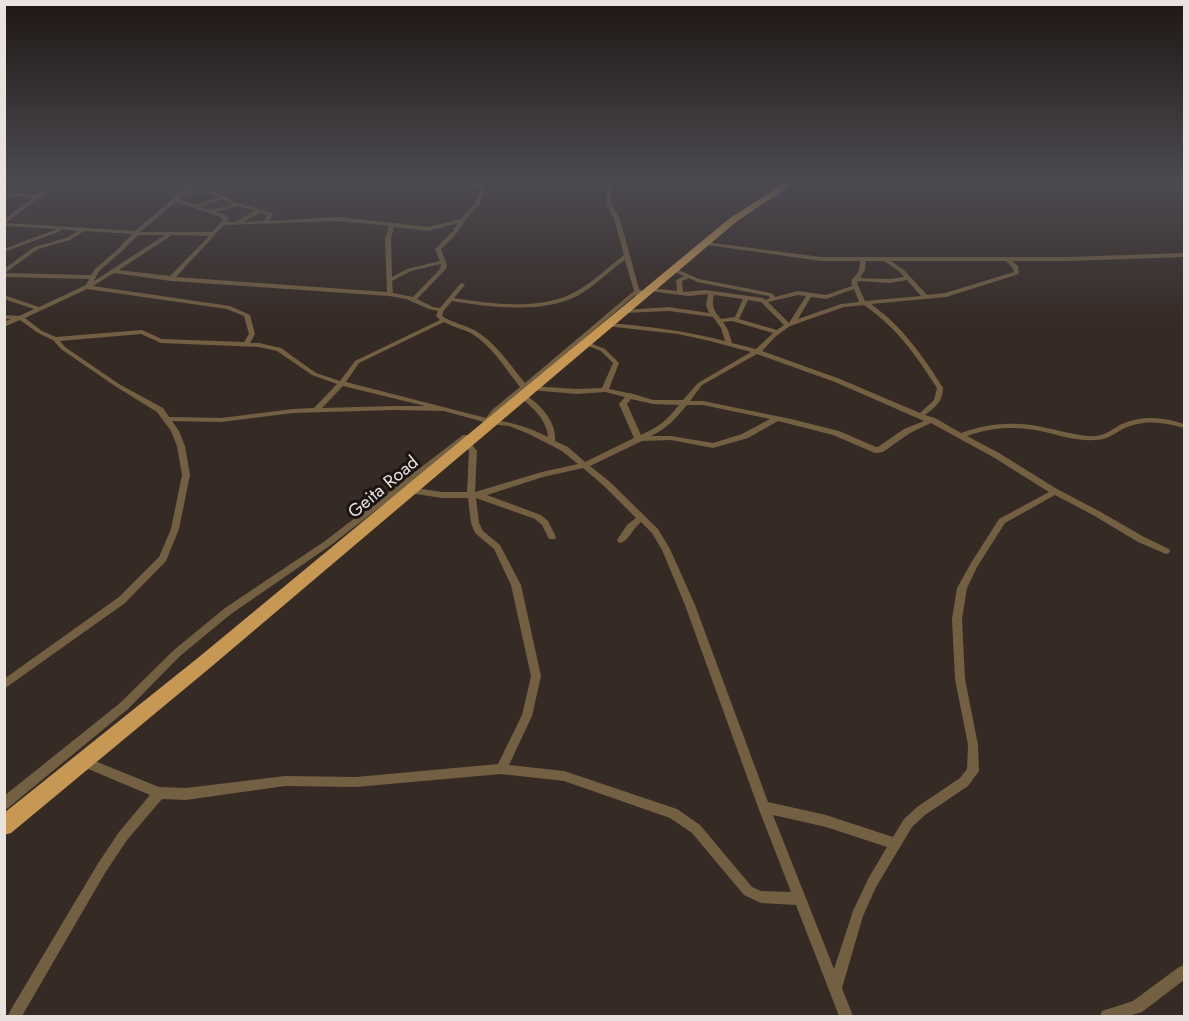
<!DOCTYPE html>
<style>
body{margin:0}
#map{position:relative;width:1189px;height:1021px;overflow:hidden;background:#362a25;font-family:Jost,sans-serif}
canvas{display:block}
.frame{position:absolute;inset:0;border:6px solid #eae2df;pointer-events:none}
</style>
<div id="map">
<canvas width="1189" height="1021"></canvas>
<div class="frame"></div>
</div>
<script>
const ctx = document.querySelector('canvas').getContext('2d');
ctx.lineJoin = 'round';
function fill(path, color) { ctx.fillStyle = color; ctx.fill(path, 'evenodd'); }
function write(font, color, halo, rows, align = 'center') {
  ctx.font = font + ' Jost,sans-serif'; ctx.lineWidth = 6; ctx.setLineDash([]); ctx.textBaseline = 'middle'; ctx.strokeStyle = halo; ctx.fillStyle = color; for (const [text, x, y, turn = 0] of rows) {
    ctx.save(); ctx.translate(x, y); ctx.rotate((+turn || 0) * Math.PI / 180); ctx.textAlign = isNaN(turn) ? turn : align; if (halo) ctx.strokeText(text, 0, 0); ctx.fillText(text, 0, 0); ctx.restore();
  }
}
fill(new Path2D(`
 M52,183H57L41,196V198H38L6,223L135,231L192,183H197L188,191H214L237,203L272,213L273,214L269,221L339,217L428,227L461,219L475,203L480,190L472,183H477L485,190L479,205L466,219L457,233L441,249L447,265L446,269L417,299L433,307L440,308L460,284L462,283L465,285L454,298C490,304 538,310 571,294C590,285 607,268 624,255L614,219L607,204V183H611V204L620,219L639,289L641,290V295L638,297L635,295L529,386L577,389L602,388L613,363L601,351L583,344V342L585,341L605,349L619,363L609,389L628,393H630L653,400H683L698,383L751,352L710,341L678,334L606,326L605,325L608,323C648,326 687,331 725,341L721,328L713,317L669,311L622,313V311L624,310L669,307L709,313L706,305L708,294L688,296L649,291V289L651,288L677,291L676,280L684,276L672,271V269H676L699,279L766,292L773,294L775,297L798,291L826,295L852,286C850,276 857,278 859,269C860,266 860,263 860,261H821L707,245L704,243L705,242L821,257H1069L1184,253V257L1069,261H1012L1018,266L1019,274L946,297L871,304C903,327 923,356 943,388C943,401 935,408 925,415L935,418L961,433C992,422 1020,421 1051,429C1066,432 1082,437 1097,436C1106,435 1114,428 1122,424C1143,415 1163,417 1184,424V428C1162,422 1142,419 1121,430C1113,435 1105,440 1095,440C1080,441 1064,437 1049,433C1021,426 995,426 967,436L999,453L1057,489L1099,511L1144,537L1169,549L1170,551L1169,553L1166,554L1138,542L1093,515L1055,495L1005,523L977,567L967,588L962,619L965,679L978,745L979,771L968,786L925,815L912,827L876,887L863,916L842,988L853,1016H839L796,905L761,903L744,895L692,833L670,818L564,781L501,774L356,787L285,786L186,800L162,799L127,840L105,873L22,1016H8L10,1011L97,865L119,832L150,795L81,766L80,762L81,758L85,757L159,787L186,788L285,776L356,777L498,764L522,715L531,676L511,585L494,549L475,533L471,523L468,498H442L409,493L405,490L409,487L442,492H467L469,451L464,442L331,545L231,614L180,656L128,709L8,808L4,810V796L120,703L174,650L225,608L325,541L463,435H469L470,437L468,439L477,451L475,492L542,472L578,464L562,451L529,434L509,426L491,424L444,411L394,410L293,413L221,422L172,421L179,431L185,446L190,475L179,529L166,561L125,603L4,689V679L119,597L159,557L171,529L182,475L177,446L171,431L157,412L115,386L61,349L53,340L38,333L20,320L4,327V322L11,319H4V315L19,316L34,309L4,299V295L39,307L86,285L89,279L4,277V269L34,247L66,238L78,231L61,229V231L4,252V249L57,229L4,226V219L33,198L20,196L4,198V195L20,194L36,195ZM211,193L219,197L195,205L179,199L184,194ZM223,199L233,205L211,210L200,207ZM176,202L221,217L223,220L212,232H140ZM238,206L255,211L235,222H227L229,220L225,215L216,212ZM260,213L267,215L264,221L243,222ZM339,221L389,226L385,239L387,292L176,277L224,225ZM458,223L453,231L435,249L440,261L407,269L392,277L391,239L394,227L428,231ZM84,231L132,234L117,250L95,269L91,275L5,273L38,249L70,240ZM138,235H165L94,281L99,271L121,252ZM172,235L209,236L170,276L119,270ZM625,260L634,291L525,383C510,365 497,344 476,331C465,325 453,323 442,316L444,310L452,301C489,307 541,314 577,296C594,287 609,271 625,260ZM866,261H884L900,272L904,277L890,279L860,278L865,270ZM891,261H1006L1012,267L1014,272L945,293L927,295L904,270ZM441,264L440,269L413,297L393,293L392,281L411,271ZM114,273L171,281L389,296L406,299L429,309L438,311L436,316L440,320L355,361L340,381L316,373L281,348L259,343H250L255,334L250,315L230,306L93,286ZM689,278L697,282L763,295L769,296L770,298L766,300L763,298L706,290L683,292L682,281ZM907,280L921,296L865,301L857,283L858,281L890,283ZM87,289L227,309L244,316L249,334L244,342L162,339L142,330L56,337L42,331L25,318ZM854,289L859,302L841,304L798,319L811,297L826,299ZM714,295L743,299L735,317L721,319C714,311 711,306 714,295ZM798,295L806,296L789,323L768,302ZM748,300L761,302L784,325L777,330L739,319ZM864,305C898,329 915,354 937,388L934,400L920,413L840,379L762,351L776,336L790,326L844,307ZM731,321H732L773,333L756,349L732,343L728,330L723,322ZM444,322C453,327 462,329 471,333C492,346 505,368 520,387L492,410L486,418L346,382L359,363ZM141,334L161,343L259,347L277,351L312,375L337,384L314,408L293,409L221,418L169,417L163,408L119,384L65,347L60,341ZM757,354L835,382L924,421L904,429L878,447H876L839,431L791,419L703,401H690L702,385ZM343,386L425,406H394L322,408ZM528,388L529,389L531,390L577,394L605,392L625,397L619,404L634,438L585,462L568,447L555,441C557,422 539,402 523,394H521V398C533,408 547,420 548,437C530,428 513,422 493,420L498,414ZM631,399L653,404L679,405C666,421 660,426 641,435L627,404ZM687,405H703L770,419L742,434L713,443L671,436H651C668,428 675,419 687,405ZM778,421L833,435L875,453L883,452L910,433L931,423L993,457L1049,492L999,519L971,563L957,588L952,619L955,679L968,745L967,769L960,778L917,807L904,819L893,837L826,815L768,802L695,605L670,549L658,529L610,482L590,466L642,441L671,440L713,448L748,438ZM583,468L604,486L636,518L627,525L617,540L618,542L621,543C630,539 633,528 641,522L652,533L662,550L685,605L758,807L791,892L761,891L752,887L700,825L677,809L564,771L509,765L532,716L541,676L521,585L500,545L483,531L479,523L476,498L535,519L542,525L549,539H555L556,537L548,521L541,515L487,495L543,477ZM773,815L826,827L887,847L868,879L853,911L834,969Z
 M166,183H181C178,185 168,185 166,183Z
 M701,183H727L725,184H703Z
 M1184,965V980L1142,1012L1128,1016H1100L1102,1011L1133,1001L1179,967Z`), '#735f42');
fill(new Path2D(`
 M785,183H794L736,222L211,667L11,833L4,835V813L199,657L730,218Z`), '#c69854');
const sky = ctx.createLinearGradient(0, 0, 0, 326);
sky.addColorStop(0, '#1e1714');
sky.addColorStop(0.56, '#4c4a51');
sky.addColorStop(1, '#4c4a5100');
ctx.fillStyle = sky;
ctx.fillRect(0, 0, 1189, 326);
write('18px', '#eae2df', '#1a1412', [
 ["Geita Road",384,488,-40]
]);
</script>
